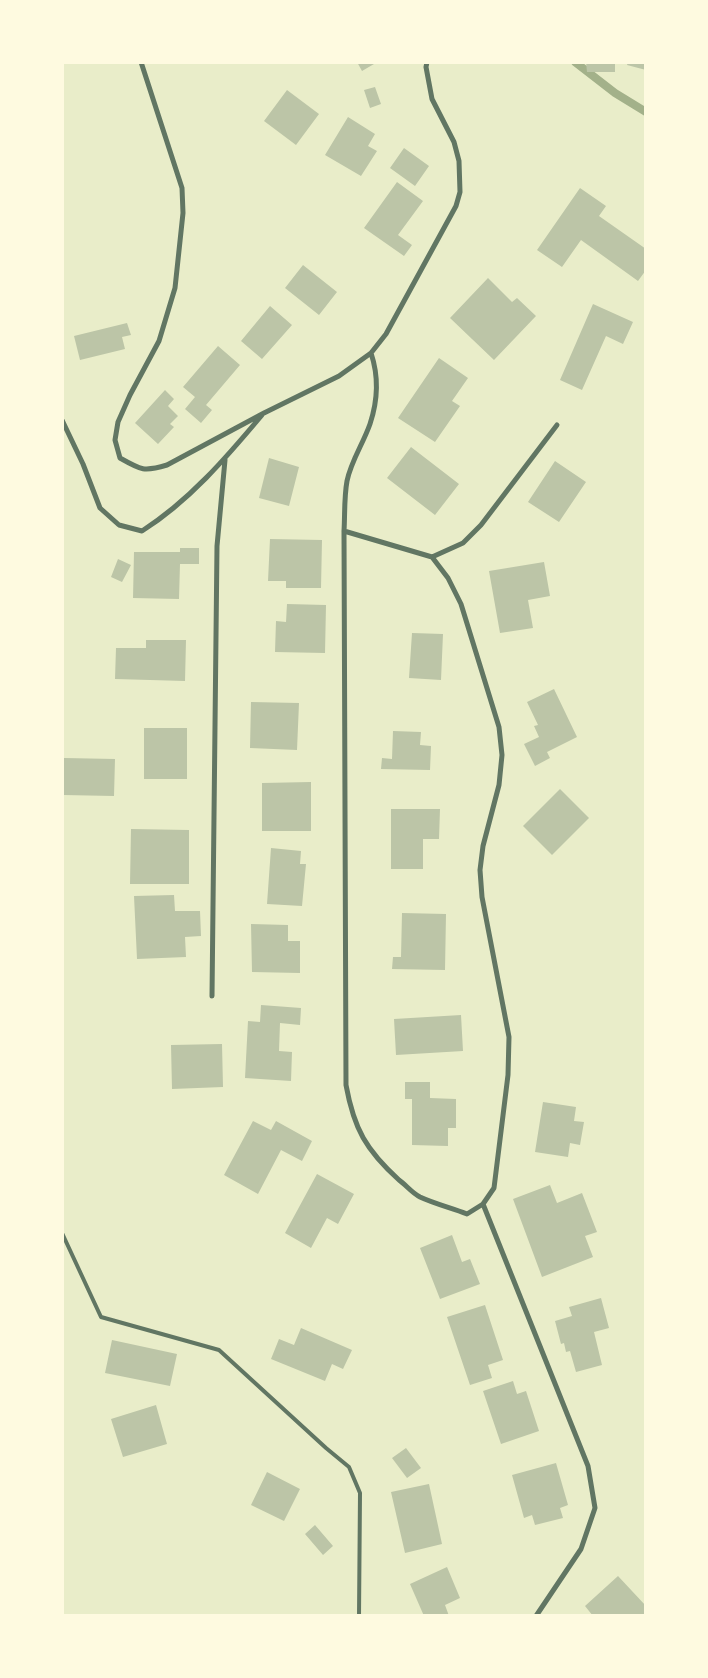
<!DOCTYPE html>
<style>
body{margin:0}
#map{position:relative;width:708px;height:1678px;overflow:hidden;background:#e9edc9;font-family:Montserrat,sans-serif}
canvas{display:block}
.frame{position:absolute;inset:0;border:64px solid #fefae0;pointer-events:none}
</style>
<div id="map">
<canvas width="708" height="1678"></canvas>
<div class="frame"></div>
</div>
<script>
const ctx = document.querySelector('canvas').getContext('2d');
ctx.lineJoin = 'round';
function strokePath(path, color, width, dash) { ctx.strokeStyle = color; ctx.lineWidth = width; ctx.lineCap = dash ? 'butt' : 'round'; ctx.setLineDash(dash || []); ctx.stroke(path); }
function fill(path, color) { ctx.fillStyle = color; ctx.fill(path, 'evenodd'); }
strokePath(new Path2D(`
 M575,62L615,93L646,112`), '#a3b18a', 8);
fill(new Path2D(`
 M357,62H373L374,64L362,71Z
 M586,62H615V72H587Z
 M628,62H646V70L627,65Z
 M375,87L381,104L370,108L364,90Z
 M287,90L319,114L296,145L264,121Z
 M348,117L375,134L368,146L377,151L361,176L325,155Z
 M404,148L429,166L415,186L390,168Z
 M397,182L423,201L398,235L412,245L404,256L364,228Z
 M580,188L606,206L599,216L646,249V270L638,281L581,240L562,267L537,250Z
 M303,265L337,292L319,315L285,288Z
 M488,278L512,302L517,298L536,316L494,360L450,318Z
 M593,304L633,322L623,344L606,336L582,390L560,380Z
 M270,306L292,325L262,359L241,341Z
 M127,323L131,335L122,337L125,349L80,360L74,336Z
 M218,346L240,365L206,405L212,410L201,423L185,409L195,397L183,387Z
 M439,358L468,378L452,401L460,406L435,442L398,418Z
 M165,390L174,399L168,406L178,416L170,424L174,427L158,444L135,423Z
 M411,447L459,484L435,515L387,478Z
 M269,458L299,467L289,506L259,498Z
 M555,461L586,482L559,522L528,502Z
 M270,539L322,540L321,588H286V581H268Z
 M180,548H199V564H180L179,599L133,598L134,552H180Z
 M118,559L131,565L122,582L111,577Z
 M544,562L550,596L528,600L533,628L500,633L489,571Z
 M287,604L326,605L325,653L275,652L276,621L286,622Z
 M412,633L443,634L441,680L409,678Z
 M146,640H186L185,681L115,679L116,648H146Z
 M554,689L577,737L547,752L550,758L535,766L524,744L539,737L534,726L538,725L527,702Z
 M251,702L299,703L297,750L250,748Z
 M144,728H187V779H144Z
 M393,731L421,732L420,745L431,746L430,770L381,769L382,758L392,759Z
 M64,758L115,759L114,796L63,795Z
 M311,782V831H262V783Z
 M560,789L589,818L552,855L523,826Z
 M391,809H440L439,839H423V869H391Z
 M131,829L189,830V884H130Z
 M271,848L301,851L300,864H306L302,906L267,904Z
 M174,895L175,911H200L201,936L185,937L186,957L137,959L134,896Z
 M402,913L446,914L445,970L392,969L393,957H401Z
 M251,924L288,925V941H300V973L252,972Z
 M261,1005L301,1008L300,1025L280,1023L279,1051L292,1052L291,1081L245,1078L248,1021L260,1022Z
 M461,1015L463,1051L396,1055L394,1019Z
 M222,1044L223,1087L172,1089L171,1045Z
 M405,1082H430V1098L456,1099V1128H448V1146L412,1145V1099H405Z
 M543,1102L576,1107L574,1121L584,1122L580,1145L570,1143L568,1157L535,1152Z
 M253,1121L271,1130L276,1121L312,1141L302,1161L281,1150L258,1194L224,1175Z
 M317,1174L354,1194L338,1224L327,1218L311,1248L285,1233Z
 M550,1185L557,1203L582,1193L597,1232L585,1236L593,1257L542,1277L513,1199Z
 M452,1235L462,1262L470,1259L480,1284L440,1299L420,1248Z
 M601,1298L609,1328L594,1332L602,1365L576,1372L570,1351L566,1352L564,1343L561,1344L555,1321L572,1316L569,1307Z
 M485,1305L503,1360L488,1365L492,1378L470,1385L447,1317Z
 M301,1328L352,1350L343,1369L332,1364L325,1381L271,1359L279,1339L294,1345Z
 M112,1340L177,1354L170,1386L105,1373Z
 M513,1381L517,1394L526,1391L539,1431L501,1444L483,1391Z
 M156,1405L167,1444L123,1457L111,1419Z
 M406,1448L421,1468L407,1478L392,1458Z
 M556,1463L568,1505L560,1508L563,1518L535,1525L532,1515L524,1518L512,1475Z
 M267,1472L300,1489L284,1521L251,1505Z
 M429,1484L442,1544L405,1553L391,1492Z
 M315,1525L333,1546L323,1555L305,1534Z
 M447,1567L460,1598L445,1605L449,1616H424L410,1584Z
 M618,1576L646,1606V1616H593L585,1606Z`), '#bcc5a7');
strokePath(new Path2D(`
 M62,1233L101,1317L219,1350L326,1448L349,1467L360,1493L359,1616`), '#617663', 4);
strokePath(new Path2D(`
 M141,62L182,188L183,213L175,288L159,341L130,395L118,422L115,440L120,458C141,470 144,472 167,465L264,413L339,376L371,353L386,334L456,206L460,192L459,161L454,142L432,99L426,67L427,62
 M62,420L83,464L100,508L119,525L142,531C189,501 226,458 262,415
 M344,531L432,557L448,578L461,604L499,727L502,755L499,785L483,846L480,870L482,897L509,1037L508,1075L494,1188L483,1204L467,1214C452,1208 435,1204 420,1197C412,1193 406,1185 399,1180C366,1150 354,1129 346,1085L344,531C345,515 344,497 347,481C351,461 363,444 370,424C378,400 379,377 371,353
 M432,557L463,543L481,525L557,425
 M212,996L217,546L225,460
 M483,1204L588,1466L595,1508L581,1549L536,1616`), '#617663', 5);
</script>
